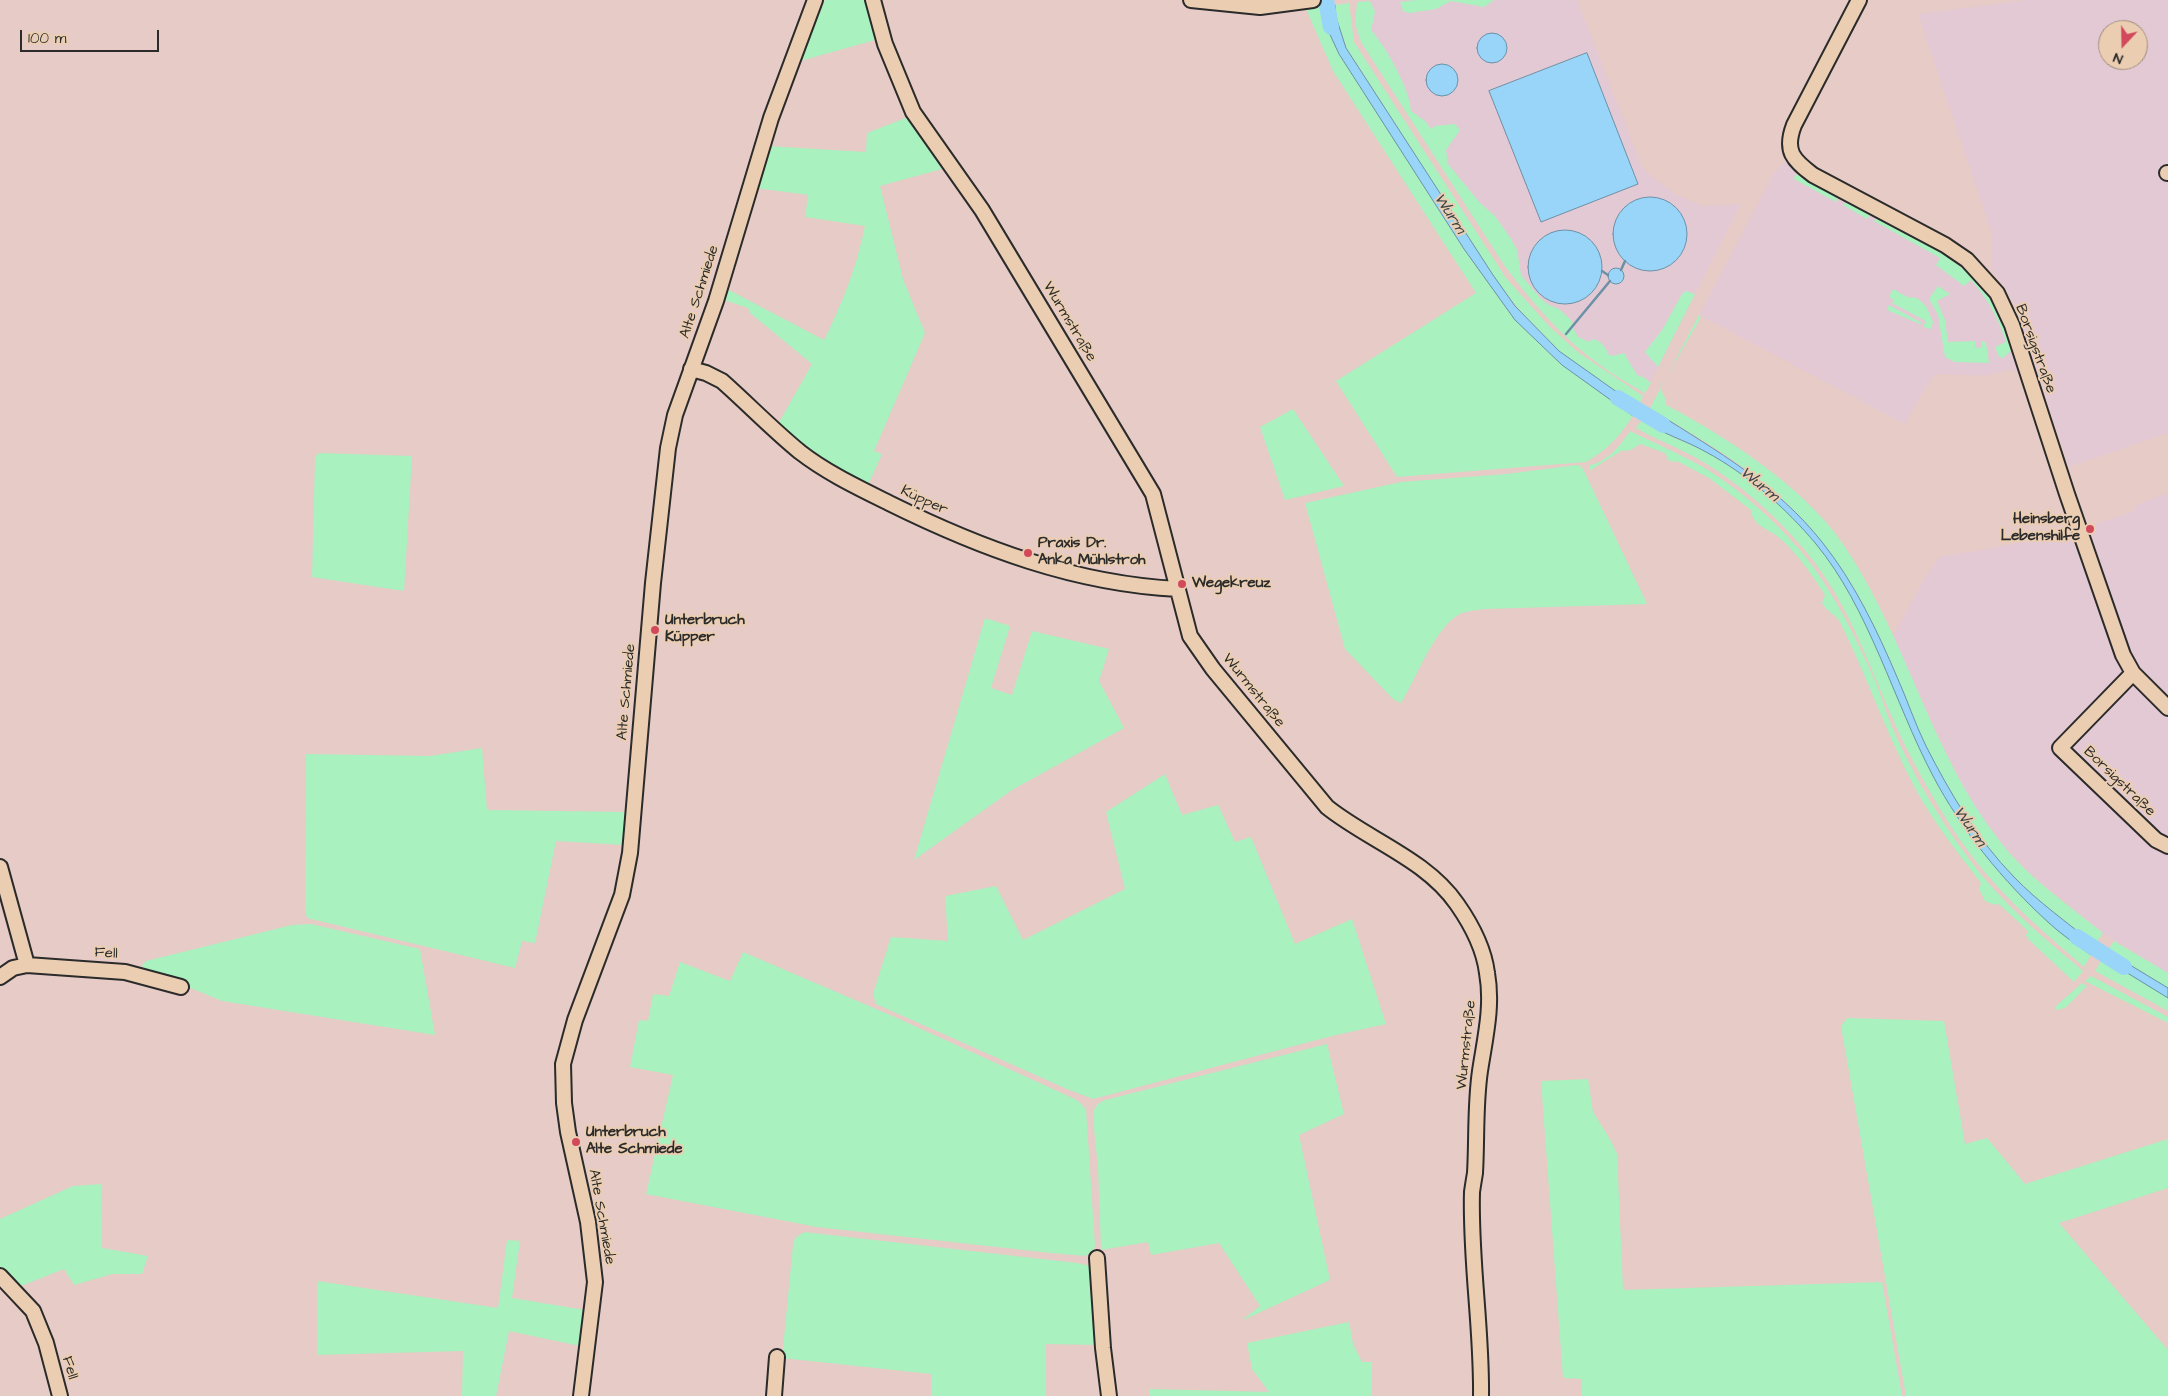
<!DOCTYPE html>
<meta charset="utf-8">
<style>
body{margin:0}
#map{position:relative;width:2168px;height:1396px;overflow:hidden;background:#e6cbc6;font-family:"Architects Daughter",sans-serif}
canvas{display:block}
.north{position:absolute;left:2098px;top:20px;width:50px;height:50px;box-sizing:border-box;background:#ebceb2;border:1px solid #9e8d7c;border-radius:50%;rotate:201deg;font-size:14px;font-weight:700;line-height:20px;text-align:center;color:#2b2b2b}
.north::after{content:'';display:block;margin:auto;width:18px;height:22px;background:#d1495b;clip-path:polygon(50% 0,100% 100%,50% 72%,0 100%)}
.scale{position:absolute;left:20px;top:30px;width:139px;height:22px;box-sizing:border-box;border:2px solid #2b2b2b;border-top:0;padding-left:6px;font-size:15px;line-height:18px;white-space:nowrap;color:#2b2b2b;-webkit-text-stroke:4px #ebceb2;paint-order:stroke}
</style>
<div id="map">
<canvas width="2168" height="1396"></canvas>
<div class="north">N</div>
<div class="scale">100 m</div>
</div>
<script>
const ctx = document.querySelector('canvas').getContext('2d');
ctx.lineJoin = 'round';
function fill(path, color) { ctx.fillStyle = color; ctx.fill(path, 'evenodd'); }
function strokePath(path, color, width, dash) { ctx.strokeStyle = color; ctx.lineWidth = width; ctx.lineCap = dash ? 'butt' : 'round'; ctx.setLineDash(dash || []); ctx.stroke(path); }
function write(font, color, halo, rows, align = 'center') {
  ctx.font = font + ' "Architects Daughter",sans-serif'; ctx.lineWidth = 4; ctx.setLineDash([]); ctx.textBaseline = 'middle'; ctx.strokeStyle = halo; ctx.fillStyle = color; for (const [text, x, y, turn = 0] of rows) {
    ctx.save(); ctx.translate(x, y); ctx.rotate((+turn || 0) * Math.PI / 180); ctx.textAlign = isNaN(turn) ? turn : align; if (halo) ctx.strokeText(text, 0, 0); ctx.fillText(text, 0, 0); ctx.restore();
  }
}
fill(new Path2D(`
 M1373,0H1577L1642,167L1652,177L1677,195L1702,206L1741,204L1645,393L1598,364L1562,332L1526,294L1504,265L1361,42L1355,23L1357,2Z
 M2027,0H2168V433L2069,467L2013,301L1991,268L1992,234L1918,14ZM2108,30H2138V60H2108Z
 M1786,161L1801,177L1934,247L1973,274L2000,309L2020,373L2010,369L1985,376L1940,374L1932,377L1905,424L1699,315L1774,173Z
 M2168,493V973L2105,935L2029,873L1999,841L1972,803L1945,751L1893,636L1927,574L1941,556L1983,550L2073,532L2134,511L2136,505Z`), '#e3c9d4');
fill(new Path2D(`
 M825,0H868L879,39L800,61Z
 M1416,0H1494L1484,7L1451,1L1436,9L1409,13L1403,11L1400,2Z
 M1370,1L1375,12L1371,30C1386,47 1410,89 1411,111L1425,121L1431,129L1435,126L1455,124L1460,130L1446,150L1448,164L1480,203L1495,216L1511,239L1517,250L1521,275L1541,299L1549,305L1559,309L1572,321L1574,330L1578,337L1589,342L1593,339C1601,341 1606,347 1608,354L1612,356L1624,353L1637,375L1645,378L1651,383L1645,393C1629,384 1613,375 1599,364C1562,338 1531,301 1504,265L1361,42L1355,23L1357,2Z
 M1349,3L1354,42L1506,278L1549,326L1579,353L1643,396L1638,407L1559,351L1515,305L1493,275L1346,48L1336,17L1335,5Z
 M1321,7L1326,26L1339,54L1464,249L1515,320L1562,365L1633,416C1618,438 1608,449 1586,462L1397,477L1336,381L1476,293L1333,71L1306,9Z
 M908,117L942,169L880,186L903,279L925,333L874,451L882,454L868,485C836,467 805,449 778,424L812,364L750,313L748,308L724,300L727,289L824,340C842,304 857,266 865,226L805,217L808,195L756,188L767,146L866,152L867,133Z
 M1795,175H1798L1836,196L1837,200L1836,202L1794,179Z
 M1847,202L1850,204L1870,215L1867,219L1843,205Z
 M1876,217C1928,246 1984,267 2006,328C2008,336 2011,343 2012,350L2003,358L1999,357L1995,347L2006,342C1998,318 1988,299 1971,280L1964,286L1936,265L1940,258L1874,221Z
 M1938,286L1950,294L1937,301L1945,320L1948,342L1975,341V347L1982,348V341L1986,343L1989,363L1955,362L1945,357L1938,315L1929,299Z
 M1893,289L1907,297L1917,298L1926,306L1933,322L1931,329L1923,327L1926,321L1892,303L1894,300L1889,297Z
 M1686,291L1695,294L1658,367L1645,352L1662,330L1682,294Z
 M1889,305L1922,323L1920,324L1887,310Z
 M1699,315L1701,317L1660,388L1666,400V405C1726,436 1808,490 1845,547C1907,639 1930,752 1999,840C2027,877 2067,904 2103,933L2095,945C2068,923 2038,902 2014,877C1977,839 1950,793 1926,746C1915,724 1907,700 1897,677C1877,630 1854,582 1822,542C1778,485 1718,449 1657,413L1648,412Z
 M1293,409L1344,486L1285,500L1260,427Z
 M1642,420C1662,434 1685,441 1706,452C1747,474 1786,508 1816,544C1869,608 1894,702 1933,776C1971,849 2027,906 2091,955L2084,967C2054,941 2023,915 1996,885C1962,848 1935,803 1912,759C1875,689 1856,609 1803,548C1774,514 1739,483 1700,460C1679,448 1657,440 1636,428Z
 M1630,431C1656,444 1683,455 1708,470C1741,491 1773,519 1799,549C1832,588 1855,636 1876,683C1883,701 1888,719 1896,736C1920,790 1963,858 2004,900C2028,925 2056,948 2083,971L2074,982L2028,939L2026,935L2028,931L1999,904L1995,905L1985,901L1979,889L1981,883C1957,852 1932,820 1914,786C1886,733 1867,676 1840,622C1835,614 1827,612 1822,603L1825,595C1813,576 1793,547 1774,534C1765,528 1752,524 1751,510L1709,478L1679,462L1669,461L1665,453L1640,444L1631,450L1621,451L1589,471L1590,465C1607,462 1621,445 1630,431Z
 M319,453L412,456L404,591L312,577L315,457Z
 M1577,465L1581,466L1584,471L1647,604L1485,609C1476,610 1463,611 1455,617C1431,636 1417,677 1401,703L1393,699L1345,649L1305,503L1401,482L1506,474Z
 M985,618L1010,626L991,688L1012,695L1032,631L1109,649L1099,681L1124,728L1012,790L914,860Z
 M482,748L487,810L627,812L624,845L556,841L535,943L522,941L515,968L307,918L305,909L306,754L430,756Z
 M1165,774L1182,815L1218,805L1235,842L1251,837L1295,944L1352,919L1386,1024L1332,1036L1093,1099L1067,1089L876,1004L873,994L891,937L948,941L945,896L996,886L1023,940L1125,889L1106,812Z
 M311,924L420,949L435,1035L222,1001L169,979L144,971L142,965L146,961L292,925Z
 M2114,941L2168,973V988L2107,951Z
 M743,952L897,1018L1077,1100L1086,1109L1095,1246L1093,1251L1085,1256L1051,1253L817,1227L646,1194L673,1075L630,1067L639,1020L648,1021L653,994L669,996L680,962L730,981Z
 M2103,958L2168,998V1011L2095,971Z
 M2091,976L2168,1017V1023L2085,981Z
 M2082,983L2087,986L2065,1008L2056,1010L2055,1007Z
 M1847,1018L1944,1021L1965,1144L1987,1138L2025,1184L2168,1139V1188L2059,1223L2168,1350V1396H1906L1842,1032V1025Z
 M1327,1044L1344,1114L1299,1135L1330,1280L1241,1321L1260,1306L1219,1243L1151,1255L1148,1242L1101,1250L1098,1168L1093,1118C1093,1108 1096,1104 1105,1100Z
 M1588,1079L1593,1112L1611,1141L1617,1154L1623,1290L1882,1282L1902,1396H1581L1582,1379L1563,1378L1541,1081Z
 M101,1184L102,1248L148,1256L142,1274H112L74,1285L64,1269L21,1286L0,1267V1219L73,1186Z
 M804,1232L1077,1263L1091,1266L1095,1273L1098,1345L1046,1344V1396H931V1374L782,1358L793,1245L795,1238Z
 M507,1240L520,1241L512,1298L585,1310L580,1346L509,1331L496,1396H462L463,1351L317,1355V1281L498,1308Z
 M1349,1322L1353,1344L1362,1362H1372V1396H1150L1149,1389L1269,1392L1252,1369L1247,1343Z`), '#a9f1be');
const water = new Path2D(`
 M1335,5L1336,17L1346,48L1493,275L1515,306L1559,351L1638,407L1633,416L1562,365L1515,320L1464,249L1339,54L1326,26L1321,7Z
 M1477 48a15 15 0 1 1 30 0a15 15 0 1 1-30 0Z
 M1587,53L1638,184L1541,222L1489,91Z
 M1426 80a16 16 0 1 1 32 0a16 16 0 1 1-32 0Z
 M1613 234a37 37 0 1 1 74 0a37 37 0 1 1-74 0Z
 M1528 267a37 37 0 1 1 74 0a37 37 0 1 1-74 0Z
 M1608 276a8 8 0 1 1 16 0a8 8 0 1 1-16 0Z
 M1648,412L1657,413C1717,451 1777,485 1822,542C1854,582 1877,630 1897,677C1907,699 1915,724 1926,746C1950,793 1977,839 2014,877C2038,902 2068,923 2095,945L2091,955C2077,945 2062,935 2049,923C2003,881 1962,831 1933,776C1894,702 1869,608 1816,544C1786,508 1747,474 1706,452C1685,440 1662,434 1642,420Z
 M2107,951L2168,988V998L2103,958Z`);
fill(water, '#98d5f9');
strokePath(water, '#6c91a7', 1);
strokePath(new Path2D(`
 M1621,270L1625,261
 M1602,271L1608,275
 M1566,334L1610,281`), '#6c91a7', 2.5);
strokePath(new Path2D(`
 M1326,0L1331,27
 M1618,398L1663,425
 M2077,937L2124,967`), '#98d5f9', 16);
const minor = new Path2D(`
 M873,0L885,44L913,112L982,210L1153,494L1190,636L1213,669L1327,807C1368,840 1426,859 1457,904C1471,924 1484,949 1487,973C1493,1006 1485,1038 1480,1071C1475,1105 1477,1139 1475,1173C1474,1179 1473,1185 1472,1192C1470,1260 1482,1328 1481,1396
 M1191,0L1260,7L1313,0
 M1859,0L1794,125C1784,151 1793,160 1813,175L1945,245L1967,260L1997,293L2012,325L2067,494L2123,655L2133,673L2168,708
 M2167,173H2168
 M691,369L706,373L722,381C748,404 773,430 800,452C827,473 859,488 889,503C980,548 1075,584 1178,589
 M2133,673L2060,748L2156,840L2168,846
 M0,867L27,965L13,968L0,977
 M27,965L125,972L181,987
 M1097,1258L1103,1348L1109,1396
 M0,1276L33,1311L46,1343L60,1396
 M581,1396L595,1282L588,1222L568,1132L564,1103L563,1064L575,1020L622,895L630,853L653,583L668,448L675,415L716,301L771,118L815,0
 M774,1396L777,1357`);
strokePath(minor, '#2b2b2b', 18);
strokePath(minor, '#ebceb2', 14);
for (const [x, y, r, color] of [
 [2090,529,5,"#d1495b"],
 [1028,553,5,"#d1495b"],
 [1182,584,5,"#d1495b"],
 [655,630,5,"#d1495b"],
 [576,1142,5,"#d1495b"]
]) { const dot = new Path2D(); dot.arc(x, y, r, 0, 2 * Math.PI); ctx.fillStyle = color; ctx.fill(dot); strokePath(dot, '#ebceb2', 2); }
write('15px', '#2b2b2b', '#ebceb2', [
 ["Alte Schmiede",700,292,-72],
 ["Wurmstraße",1069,322,59],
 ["Borsigstraße",2035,349,70],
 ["Küpper",924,501,25],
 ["Wurmstraße",1253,691,51],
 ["Alte Schmiede",627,692,-85],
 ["Borsigstraße",2119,782,44],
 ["Fell",106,954,4],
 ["Wurmstraße",1467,1045,-84],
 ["Alte Schmiede",601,1217,80],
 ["Fell",69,1368,74]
]);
write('bold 15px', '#2b2b2b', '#ebceb2', [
 ["Heinsberg",2080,520,"right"],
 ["Lebenshilfe",2080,537,"right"],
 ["Praxis Dr.",1038,544],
 ["Anka Mühlstroh",1038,561],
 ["Wegekreuz",1192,584],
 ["Unterbruch",665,621],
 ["Küpper",665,638],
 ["Unterbruch",586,1133],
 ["Alte Schmiede",586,1150]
], 'left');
write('italic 16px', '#3b444a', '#ebceb2', [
 ["Wurm",1449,214,57],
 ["Wurm",1759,485,39],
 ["Wurm",1969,827,55]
]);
</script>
